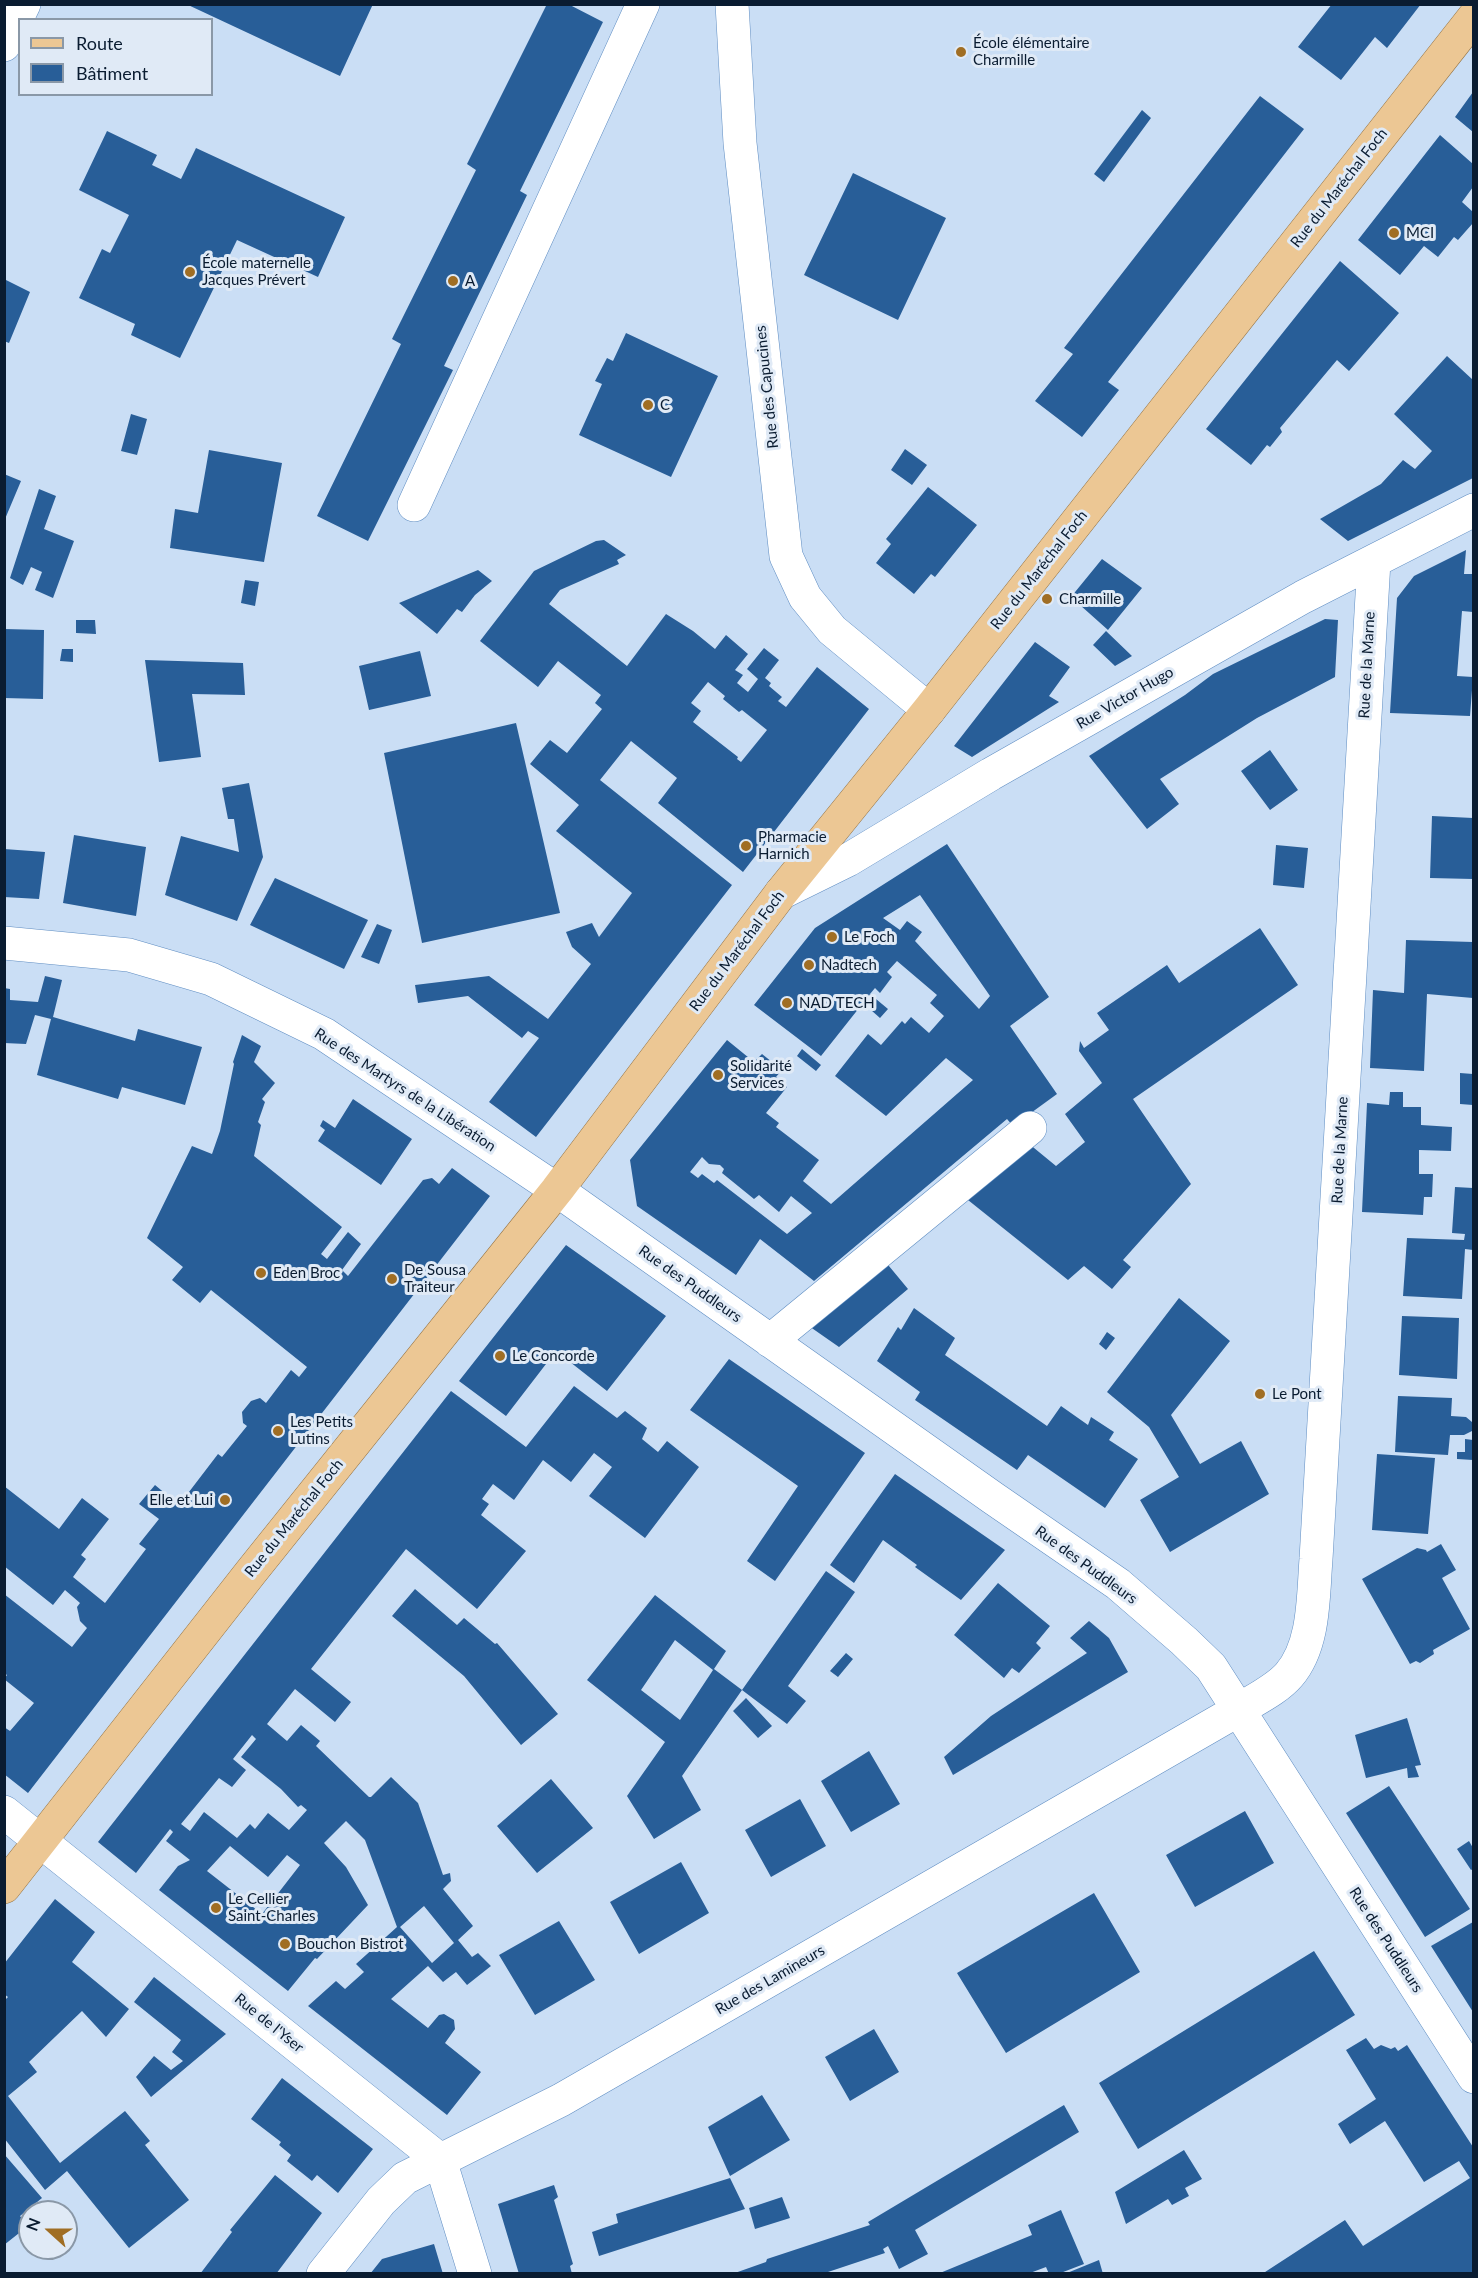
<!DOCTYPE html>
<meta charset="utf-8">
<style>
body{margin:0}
#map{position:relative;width:1478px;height:2278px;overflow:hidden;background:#cadef5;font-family:Lato,sans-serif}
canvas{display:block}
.frame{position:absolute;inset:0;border:6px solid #0a1c31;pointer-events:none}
.legend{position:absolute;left:18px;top:18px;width:195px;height:78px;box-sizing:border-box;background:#e0eaf6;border:2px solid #8a98a7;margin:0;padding:8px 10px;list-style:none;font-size:18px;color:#0a1c31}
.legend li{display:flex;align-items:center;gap:12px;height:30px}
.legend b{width:30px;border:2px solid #8a98a7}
.north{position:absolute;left:18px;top:2200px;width:60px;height:60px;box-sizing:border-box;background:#e0eaf6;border:2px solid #8a98a7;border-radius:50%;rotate:291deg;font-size:16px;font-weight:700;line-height:24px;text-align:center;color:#0a1c31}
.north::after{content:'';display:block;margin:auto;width:21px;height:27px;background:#a06e24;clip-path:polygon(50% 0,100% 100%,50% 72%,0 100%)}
</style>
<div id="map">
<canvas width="1478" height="2278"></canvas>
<div class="frame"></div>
<ul class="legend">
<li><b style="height:8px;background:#ecc794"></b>Route</li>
<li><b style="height:16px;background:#285e98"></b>Bâtiment</li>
</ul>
<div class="north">N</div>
</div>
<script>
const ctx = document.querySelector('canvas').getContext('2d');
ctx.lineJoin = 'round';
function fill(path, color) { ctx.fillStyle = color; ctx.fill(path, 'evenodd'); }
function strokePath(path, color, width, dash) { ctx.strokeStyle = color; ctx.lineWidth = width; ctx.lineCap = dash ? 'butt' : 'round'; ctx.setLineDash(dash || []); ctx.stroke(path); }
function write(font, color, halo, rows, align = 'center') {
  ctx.font = font + ' Lato,sans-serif'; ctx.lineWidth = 6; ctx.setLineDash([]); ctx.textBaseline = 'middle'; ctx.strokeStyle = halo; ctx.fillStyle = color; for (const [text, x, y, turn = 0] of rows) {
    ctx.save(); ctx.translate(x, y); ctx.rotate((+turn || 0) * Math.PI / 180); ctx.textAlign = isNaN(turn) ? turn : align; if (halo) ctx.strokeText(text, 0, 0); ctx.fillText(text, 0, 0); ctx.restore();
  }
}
fill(new Path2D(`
 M186,4H373L340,76Z
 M547,4H568L603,22L520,191L527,195L444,366L453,370L368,541L317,516L401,344L392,339L476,170L467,164Z
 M1332,4H1421L1387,48L1375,37L1341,80L1298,47Z
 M1473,92V132L1455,117Z
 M1260,96L1304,129L1108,382L1119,390L1082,437L1035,401L1073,354L1064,348Z
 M1142,110L1151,118L1104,182L1094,174Z
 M107,131L157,155L152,165L181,179L196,148L345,217L318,277L237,240L180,358L131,335L135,324L79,298L102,249L110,253L129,215L79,190Z
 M1440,135L1473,164V187L1462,202L1473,212V223L1458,240L1454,237L1438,257L1424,246L1400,275L1358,240Z
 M853,173L946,218L898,320L804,275Z
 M1340,261L1399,313L1349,371L1337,360L1280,428L1282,432L1270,447L1267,445L1251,465L1206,429Z
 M4,279L30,292L9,343L4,341Z
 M626,333L718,376L671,477L579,435L602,384L595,381L607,358L613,361Z
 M1447,356L1473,380V478L1348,541L1320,519L1381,484L1403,460L1415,469L1432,451L1394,414Z
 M131,414L147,419L137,455L121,451Z
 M905,449L927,465L912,485L891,470Z
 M209,450L282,463L264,562L170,548L175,509L198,513Z
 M4,474L21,481L5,519H4Z
 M928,487L977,525L935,577L931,574L914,594L876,563L891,544L886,539Z
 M39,489L56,496L44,529L74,541L53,598L35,590L42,572L31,567L23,585L10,578Z
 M604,540L626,555L617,560L619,564L560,590L549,604L627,666L666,614L693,631L715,649L726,635L748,654L735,670L743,675L737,683L748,692L758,679L747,669L764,648L779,660L765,678L771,683L769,686L782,697L778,701L786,707L817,667L869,709L743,872L658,803L677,778L631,741L600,780L732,885L536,1137L489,1102L539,1038L528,1031L522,1038L468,996L418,1003L415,985L489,976L548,1019L591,964L572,947L566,932L592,923L599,937L632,893L556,831L579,805L530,764L550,740L567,753L602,709L595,703L601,695L558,661L538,687L480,641L534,571L596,541ZM708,682L725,696L723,699L739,712L742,710L767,730L741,762L737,759L738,757L693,722L701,711L691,703Z
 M1466,550L1464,574H1473V612L1462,611L1457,676L1473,677L1470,716L1390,713L1397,598L1414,576Z
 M1102,559L1142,588L1108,630L1071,597Z
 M478,570L492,581L475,595L462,612L457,609L437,634L399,603Z
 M245,580L259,582L255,606L241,603Z
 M1325,619L1338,620L1335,677L1257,718L1160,779L1179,804L1147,829L1089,756L1185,695L1213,674Z
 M76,620H95L96,634L76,633Z
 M4,629L44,630L43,699L4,698Z
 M1106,631L1132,656L1115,666L1093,645Z
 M1035,642L1070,667L1049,696L1059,702L972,757L954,746Z
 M62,649H73V662L60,661Z
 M420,651L431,696L369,710L359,666Z
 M145,660L243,663L245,695L192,694L201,757L159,762Z
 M516,723L560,913L422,943L384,753Z
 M1270,750L1298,790L1270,810L1241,771Z
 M249,783L263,857L237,921L165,895L181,836L239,852L234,819H228L222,788Z
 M1432,816L1473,818V879L1430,878Z
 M74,835L146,847L136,916L63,903Z
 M947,844L1049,997L1010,1026L1057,1094L1013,1126L1007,1119L814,1281L760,1239L736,1275L637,1206L630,1160L727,1040L754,1062L762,1054L782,1070L776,1077L787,1087L766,1113L779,1123L776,1127L819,1160L803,1181L831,1204L973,1080L946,1058L886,1116L835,1076L868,1034L881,1045L902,1021L905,1024L911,1017L929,1033L944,1016L930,1003L937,995L897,961L887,972L892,977L880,993L875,988L870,994L888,1009L880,1018L863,1003L821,1056L754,1005L815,928ZM920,895L990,996L979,1009L915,941L922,932L907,921L900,930L883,918ZM702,1157L709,1164L720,1165L724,1169L722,1173L754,1199L759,1195L779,1212L791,1196L812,1213L787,1234L717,1180L714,1183L702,1174L698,1178L690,1172Z
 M1276,845L1308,848L1304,888L1273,885Z
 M4,849L45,852L39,899L4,897Z
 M275,878L368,920L344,969L250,925Z
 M377,924L392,930L379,964L361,957Z
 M1260,928L1298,985L1133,1099L1191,1184L1123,1260L1131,1267L1112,1289L1084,1266L1068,1280L963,1196L1028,1143L1056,1166L1085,1142L1065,1114L1102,1083L1079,1051L1080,1041L1084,1048L1109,1030L1097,1013L1167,965L1179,983Z
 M1406,940L1473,942V998L1427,994L1424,1071L1370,1068L1373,990L1404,993Z
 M45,976L62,980L53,1017L135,1041L138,1029L202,1047L185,1105L122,1087L118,1099L37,1075L51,1019L35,1015L26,1044L4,1043V988L10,989V1000L38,1002Z
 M242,1035L261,1046L254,1062L275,1083L262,1099L265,1102L258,1122L261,1125L254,1156L342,1227L321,1254L327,1259L348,1232L361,1244L342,1270L348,1276L423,1180L432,1178L439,1184L452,1168L490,1196L28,1793L4,1774V1727L10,1731L34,1703L4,1679L7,1675L4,1673V1594L72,1647L87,1628L80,1621L77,1607L80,1603L65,1590L53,1605L4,1566V1486L59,1529L82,1498L109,1519L81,1555L86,1559L73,1577L105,1603L146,1549L139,1544L159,1519L139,1504L155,1485L179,1505L218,1454L222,1457L247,1426L243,1423L242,1412L251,1401L260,1398L266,1403L291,1370L299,1377L307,1367L211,1290L200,1303L172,1280L183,1267L147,1238L192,1146L212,1154L220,1131L234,1064L233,1062Z
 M802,1049L821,1065L816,1071L797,1056Z
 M1460,1073L1473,1074V1105L1460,1104Z
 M1390,1092H1403V1107H1421V1125L1452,1127L1451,1151L1419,1150V1174H1433L1432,1197H1424L1423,1215L1362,1212L1367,1103L1389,1105Z
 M353,1099L412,1139L381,1185L318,1141L325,1130L320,1126L323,1120L335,1128Z
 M1455,1187L1473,1188V1250L1465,1249L1462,1299L1403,1296L1407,1238L1464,1240L1465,1234L1452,1233Z
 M566,1245L666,1316L607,1391L556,1351L506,1416L459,1381Z
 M884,1260L908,1289L839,1347L806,1324Z
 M1179,1298L1230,1341L1171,1415L1200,1464L1241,1441L1269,1494L1170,1552L1140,1500L1179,1477L1149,1427L1107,1392Z
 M914,1308L955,1338L945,1355L1047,1426L1061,1406L1088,1425L1091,1417L1114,1432L1109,1440L1138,1459L1105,1508L1028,1455L1017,1470L915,1400L920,1392L877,1361L898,1327L901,1330Z
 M1402,1316L1459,1318L1457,1379L1399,1375Z
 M1107,1332L1115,1338L1106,1350L1099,1344Z
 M729,1359L865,1453L775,1581L747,1561L798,1486L690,1410Z
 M574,1386L617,1418L625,1411L647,1428L642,1439L658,1452L667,1441L699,1467L645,1538L589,1496L612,1467L594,1453L571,1482L543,1460L514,1500L493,1484L482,1499L489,1504L481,1515L526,1551L477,1609L406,1549L311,1669L351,1702L335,1722L295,1689L267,1724L287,1741L301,1725L320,1741L316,1746L369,1797H371L391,1777L418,1803L443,1875L450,1873L451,1881L443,1889L473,1926L458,1940L472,1957L478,1953L491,1966L467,1985L456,1972L443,1982L428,1966L391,1999L428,2028L439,2015L444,2014L454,2020L455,2029L445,2043L481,2072L447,2115L308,2006L336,1981L345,1989L364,1972L356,1964L397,1927L365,1840L346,1821L324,1843L346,1867L368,1905L317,1959L315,1958L288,1991L159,1890L178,1866L190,1860L166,1841L173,1832L170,1829L136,1873L98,1842L451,1391L526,1447ZM252,1735L256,1739L241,1757L281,1789L298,1807L301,1805L307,1810L289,1830L268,1813L255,1829L250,1824L237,1838L204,1812L190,1831L181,1824L219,1778L232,1787L246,1770L233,1759ZM230,1846L268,1877L287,1855L300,1865L262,1914L207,1871ZM424,1906L454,1943L432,1963L400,1927Z
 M1398,1396L1452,1398L1451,1416L1466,1417L1472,1422V1431L1464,1435H1450L1448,1455L1395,1452Z
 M1465,1439L1473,1440V1460L1457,1459V1452H1465Z
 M1377,1454L1435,1458L1428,1534L1372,1530Z
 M895,1474L1005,1550L961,1600L915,1567L917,1565L883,1540L854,1583L830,1565Z
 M1441,1544L1456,1570L1442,1578L1470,1629L1433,1650L1434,1654L1420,1663L1416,1661L1410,1664L1362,1579L1417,1548L1426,1550L1427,1552Z
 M826,1571L855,1592L788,1686L806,1701L787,1724L742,1690Z
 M998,1583L1050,1626L1036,1643L1041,1648L1019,1673L1012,1668L1004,1678L954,1635Z
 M415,1589L457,1625L464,1618L495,1644L497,1643L558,1714L521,1745L464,1676L392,1616Z
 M655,1595L726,1651L714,1669L742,1690L682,1776L701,1810L654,1839L627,1796L665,1742L587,1680ZM675,1640L713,1670L680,1720L641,1690Z
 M1089,1621L1109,1638L1128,1672L953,1775L944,1757L991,1716L1087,1653L1070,1638Z
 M846,1653L853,1659L838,1677L830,1671Z
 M746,1698L772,1726L758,1738L733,1711Z
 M1407,1718L1421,1765L1415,1766L1419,1777L1408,1778L1407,1768L1366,1778L1355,1735Z
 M869,1751L900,1804L851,1832L821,1781Z
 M551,1779L593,1828L537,1873L497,1826Z
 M1389,1786L1470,1909L1425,1937L1346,1813Z
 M800,1799L826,1846L771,1877L745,1830Z
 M1245,1811L1274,1863L1195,1907L1166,1855Z
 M1469,1841L1473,1848V1869L1471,1870L1457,1849Z
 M681,1862L709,1913L639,1954L610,1902Z
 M1094,1893L1140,1972L1006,2053L957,1973Z
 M55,1899L95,1932L72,1962L129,2009L106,2037L82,2011L29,2062L37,2072L8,2096L60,2163L125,2111L150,2141L145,2145L189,2200L129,2248L67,2171L45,2190L4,2138V2001L8,1997L4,1994V1964Z
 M559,1921L595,1980L535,2015L499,1955Z
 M1473,1922V2012L1431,1946Z
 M1314,1951L1355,2015L1138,2149L1099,2083Z
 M154,1977L226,2034L151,2097L136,2077L154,2056L171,2070L183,2061L172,2052L181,2040L134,2002Z
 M874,2029L899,2072L850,2101L825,2057Z
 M1366,2038L1374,2049L1381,2045L1391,2049L1395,2047L1398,2051L1407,2045L1473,2147V2274H1262L1345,2220L1363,2246L1470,2178L1459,2161L1424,2182L1385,2121L1350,2144L1338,2124L1376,2099L1346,2050Z
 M282,2078L373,2149L338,2193L317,2175L312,2181L287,2161L291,2155L279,2145L281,2142L251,2119Z
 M762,2095L790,2140L730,2176L708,2127Z
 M1064,2105L1079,2132L915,2230L928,2254L899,2269L888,2246L883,2249L885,2253L822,2274H732L766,2262L767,2259L870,2225L868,2222Z
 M1184,2150L1202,2179L1185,2188L1189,2196L1172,2205L1168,2199L1126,2224L1115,2192Z
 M4,2154L42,2198L20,2216L28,2226L4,2245Z
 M275,2175L322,2213L276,2274H200L232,2232L230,2230Z
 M730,2178L745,2209L599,2256L592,2232L618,2223L616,2214Z
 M554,2185L558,2197L554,2200L573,2264L570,2266L572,2274H519L498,2204Z
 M782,2197L790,2218L755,2229L749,2208Z
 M1061,2210L1084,2264L1058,2274H1049L1046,2267L1030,2273H940L1032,2235L1028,2225Z
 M434,2244L443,2274H370L382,2259Z
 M1099,2260L1103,2274H1067V2273Z`), '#285e98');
const minor = new Path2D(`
 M732,4L740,143L786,556L805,597L832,630L929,710
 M4,45L24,4
 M414,505L643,4
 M781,893L848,860L991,774L1303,597L1474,510
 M4,943L129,955L211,979L324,1034L557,1190L993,1498L1118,1584L1184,1641L1211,1667L1474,2077
 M770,1341L1030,1128
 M4,1812L440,2160L475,2274
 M323,2274L381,2201L405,2178L561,2100L1240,1709C1256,1699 1277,1689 1289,1675C1315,1645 1313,1596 1316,1559L1374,561`);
const major = new Path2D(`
 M4,1887L251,1572L557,1190L781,893L929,710L1474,17`);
strokePath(minor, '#5f8dc2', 34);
strokePath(major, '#947343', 34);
strokePath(minor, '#fff', 33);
strokePath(major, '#ecc794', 33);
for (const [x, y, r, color] of [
 [961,52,6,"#a06e24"],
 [1394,233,6,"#a06e24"],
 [190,272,6,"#a06e24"],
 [453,281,6,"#a06e24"],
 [648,405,6,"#a06e24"],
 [1047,599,6,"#a06e24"],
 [746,846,6,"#a06e24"],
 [832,937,6,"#a06e24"],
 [809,965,6,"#a06e24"],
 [787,1003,6,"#a06e24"],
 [718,1075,6,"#a06e24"],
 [261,1273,6,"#a06e24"],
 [392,1279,6,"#a06e24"],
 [500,1356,6,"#a06e24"],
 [1260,1394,6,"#a06e24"],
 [278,1431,6,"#a06e24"],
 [225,1500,6,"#a06e24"],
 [216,1908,6,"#a06e24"],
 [285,1944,6,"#a06e24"]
]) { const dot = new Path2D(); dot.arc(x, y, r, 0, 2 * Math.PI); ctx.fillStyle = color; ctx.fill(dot); strokePath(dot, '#e0eaf6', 2); }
write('15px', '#0a1c31', '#e0eaf6', [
 ["École élémentaire",973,43],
 ["Charmille",973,60],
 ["MCI",1406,233],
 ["École maternelle",202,263],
 ["Jacques Prévert",202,280],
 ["A",465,281],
 ["C",660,405],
 ["Charmille",1059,599],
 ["Pharmacie",758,837],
 ["Harnich",758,854],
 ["Le Foch",844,937],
 ["Nadtech",821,965],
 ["NAD TECH",799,1003],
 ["Solidarité",730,1066],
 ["Services",730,1083],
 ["De Sousa",404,1270],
 ["Traiteur",404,1287],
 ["Eden Broc",273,1273],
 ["Le Concorde",512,1356],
 ["Le Pont",1272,1394],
 ["Les Petits",290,1422],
 ["Lutins",290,1439],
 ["Elle et Lui",213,1500,"right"],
 ["Le Cellier",228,1899],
 ["Saint-Charles",228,1916],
 ["Bouchon Bistrot",297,1944]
], 'left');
write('15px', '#0a1c31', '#e0eaf6', [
 ["Rue du Maréchal Foch",1339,188,-52],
 ["Rue des Capucines",767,387,-96],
 ["Rue du Maréchal Foch",1039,570,-52],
 ["Rue de la Marne",1367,665,-87],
 ["Rue Victor Hugo",1125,698,-30],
 ["Rue du Maréchal Foch",737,951,-53],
 ["Rue des Martyrs de la Libération",405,1090,33],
 ["Rue de la Marne",1340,1150,-87],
 ["Rue des Puddleurs",690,1284,35],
 ["Rue du Maréchal Foch",294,1518,-51],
 ["Rue des Puddleurs",1086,1565,36],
 ["Rue des Puddleurs",1386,1940,57],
 ["Rue des Lamineurs",770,1980,-30],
 ["Rue de l'Yser",269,2023,39]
]);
</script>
